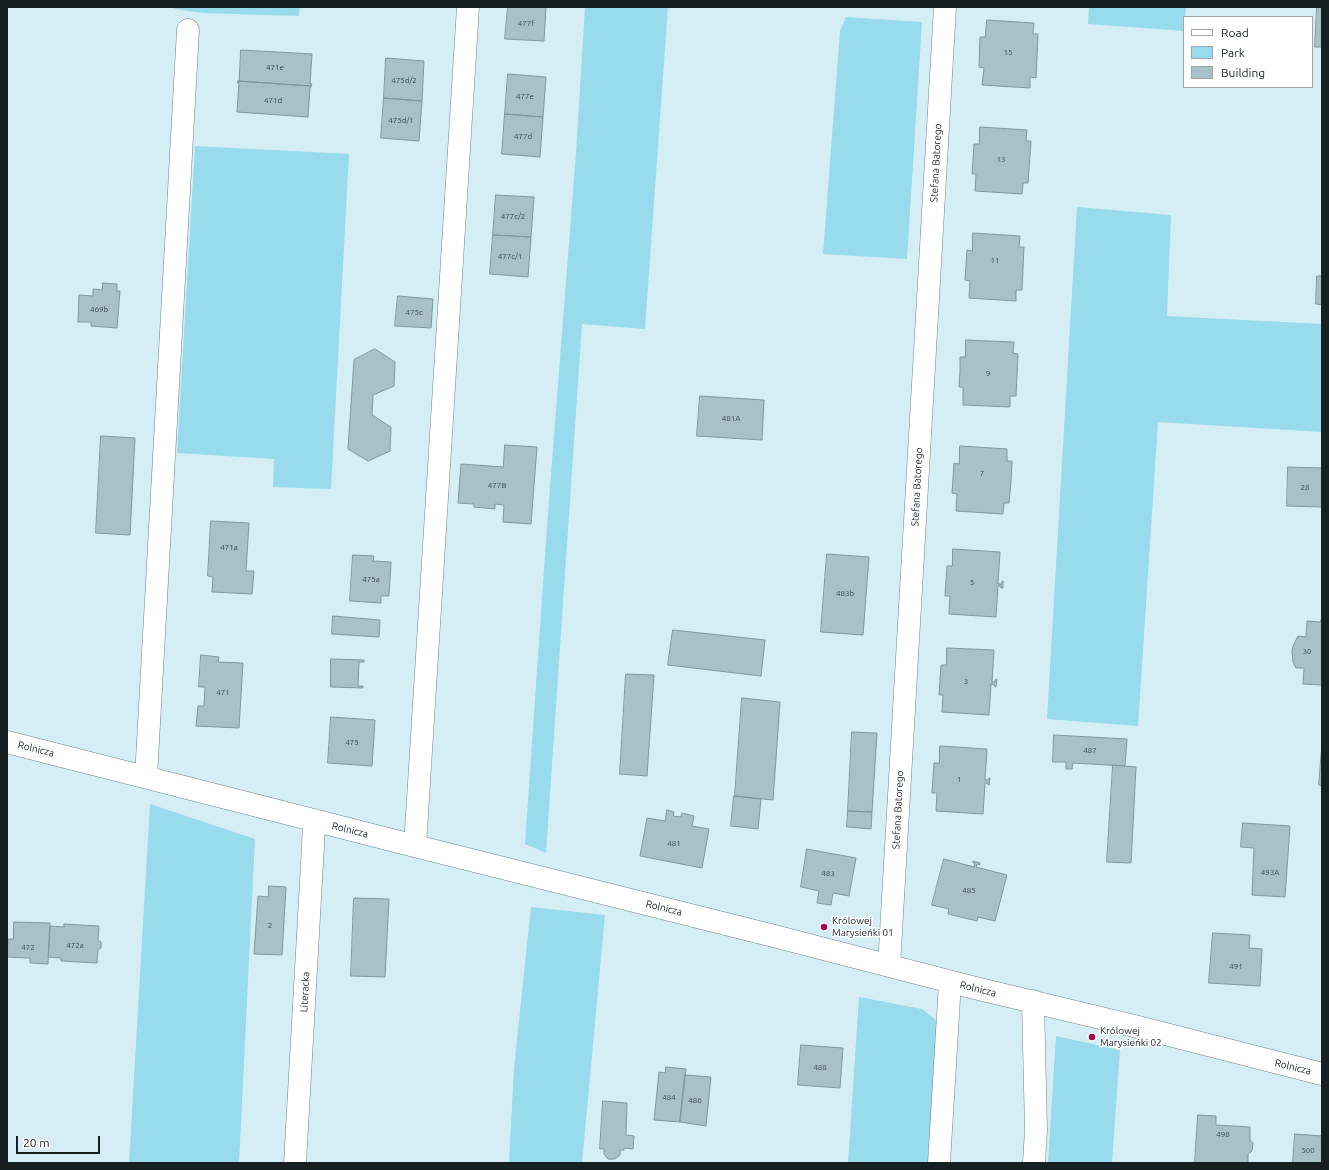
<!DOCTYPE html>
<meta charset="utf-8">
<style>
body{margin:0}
#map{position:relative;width:1329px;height:1170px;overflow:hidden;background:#d5eef5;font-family:Ubuntu,sans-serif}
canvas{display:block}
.frame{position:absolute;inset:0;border:8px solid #161f21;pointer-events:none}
.legend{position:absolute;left:1183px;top:16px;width:130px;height:72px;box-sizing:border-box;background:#fff;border:1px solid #a2a5a6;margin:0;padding:5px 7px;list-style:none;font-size:12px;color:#161f21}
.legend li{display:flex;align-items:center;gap:8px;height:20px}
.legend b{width:20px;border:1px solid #a2a5a6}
.scale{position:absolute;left:16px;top:1136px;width:84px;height:18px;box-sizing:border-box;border:2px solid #161f21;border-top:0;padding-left:5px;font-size:12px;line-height:14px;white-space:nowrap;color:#161f21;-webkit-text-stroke:3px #fff;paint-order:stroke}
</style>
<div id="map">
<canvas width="1329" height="1170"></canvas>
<div class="frame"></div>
<ul class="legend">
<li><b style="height:5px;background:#fff"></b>Road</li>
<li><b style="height:11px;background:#97dbed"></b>Park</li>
<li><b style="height:11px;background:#a8c1c7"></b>Building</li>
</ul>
<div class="scale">20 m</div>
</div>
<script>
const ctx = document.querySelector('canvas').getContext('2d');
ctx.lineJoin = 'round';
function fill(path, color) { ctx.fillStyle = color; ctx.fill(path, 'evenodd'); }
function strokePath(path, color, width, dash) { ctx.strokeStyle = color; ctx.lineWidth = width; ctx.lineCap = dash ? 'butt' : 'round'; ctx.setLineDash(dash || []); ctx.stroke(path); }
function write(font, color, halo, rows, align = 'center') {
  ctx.font = font + ' Ubuntu,sans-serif'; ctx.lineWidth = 3; ctx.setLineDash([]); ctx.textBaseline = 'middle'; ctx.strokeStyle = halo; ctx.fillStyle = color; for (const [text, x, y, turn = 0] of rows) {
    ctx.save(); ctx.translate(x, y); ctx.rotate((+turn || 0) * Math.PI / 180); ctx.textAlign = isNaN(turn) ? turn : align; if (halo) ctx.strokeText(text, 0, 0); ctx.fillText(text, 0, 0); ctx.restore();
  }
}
fill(new Path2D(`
 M175,7H300L299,16L203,13L175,9Z
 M585,7H668L645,329L582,324L546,853L525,844L547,526L576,153Z
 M1089,7H1186L1184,31L1088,24Z
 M846,17L922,22L907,259L823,254L840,31Z
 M195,146L349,154L331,489L273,487L274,459L177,453Z
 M1077,207L1171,215L1167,316L1322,324V432L1158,422L1138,726L1047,719Z
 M150,804L255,839L239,1163H129Z
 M531,907L605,915L582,1163H509L514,1068Z
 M859,997L922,1009L940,1023L930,1163H848Z
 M1056,1036L1120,1050L1112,1163H1048Z`), '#97dbed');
const building = new Path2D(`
 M508,7H546L544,41L505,39Z
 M1317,7H1322V47H1315Z
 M987,20L1034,23L1033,34H1038L1036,78L1030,77V88L982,85L984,68L979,67L980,37H985Z
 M241,50L312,54L310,84H312L311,86L238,81L239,80Z
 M386,58L424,61L422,101L384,98Z
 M508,74L546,77L543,117L505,114Z
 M238,81L311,86V87H310L308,117L237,112L239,82L238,83Z
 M384,98L422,101L419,141L381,138Z
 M505,114L543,117L540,157L502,154Z
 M980,127L1027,130L1026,141H1031L1028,183H1023L1022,194L975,191L976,174H972L974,144H979Z
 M496,195L534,197L531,237L493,235Z
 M973,233L1020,236L1019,247H1024L1023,269L1022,290H1016V301L969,298L970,281L965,280L967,250L972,251Z
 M493,235L531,237L528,277L490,274Z
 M1317,276H1322V305L1316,304Z
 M103,283L117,284V291H120L117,328L91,326V322H78L79,295L93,296V289L102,290Z
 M398,296L433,299L431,328L395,326Z
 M966,340L1014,342L1013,353L1018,354L1016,396H1010V407L963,405V387H959L960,372V357H965Z
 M375,349L395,362L394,386L373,395L372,415L391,427L390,451L368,461L348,449L354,360Z
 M700,396L764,400L762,440L697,436Z
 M101,436L135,438L130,535L96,533Z
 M505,445L537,447L531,524L503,522L504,505L495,504V509L474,507V504L458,503L461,464L503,467Z
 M960,446L1007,449V461H1012L1011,482L1009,503H1004L1003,514L956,511L957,494L952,493L954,463L959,464Z
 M1288,467L1322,468V507L1287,506Z
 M211,521L249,523L246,571H254L252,594L212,592L213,577L208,576Z
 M953,549L1000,552L998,584H1002V581H1003V588H1001V586H998L996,617L949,614L950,596H945L947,566H952Z
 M827,554L869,557L863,635L821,632Z
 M353,555L374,556L373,561L391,562L389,596H381V603L350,601Z
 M333,616L380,620L379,637L332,634Z
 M1322,618V685L1303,684L1304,668H1296L1293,662L1292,652L1293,646L1298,636L1306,637L1307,621L1320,622Z
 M673,630L765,640L761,676L668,665Z
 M947,648L994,650L992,682H995V680L997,679L996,687H995V685L991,684L989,715L942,712L943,695H939L941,665H946Z
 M201,655L219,657L218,662L243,663L239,728L196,726L198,706H204L205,687H199Z
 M331,659L364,660V662H359L358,686H363V688L331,687Z
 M626,674L654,675L647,776L620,774Z
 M742,698L780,702L773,800L735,796Z
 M331,717L375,720L372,766L328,763Z
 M852,732L877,733L872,812L848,811Z
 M1054,735L1127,739L1125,766L1073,763L1072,769H1066V762H1053Z
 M1322,744V786L1319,785Z
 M940,746L987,749L985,780H988L989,778H990L989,785H988V783H985L983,814L936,811L937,793H932L934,763H939Z
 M1113,765L1136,767L1131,863L1107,862Z
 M734,796L761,799L758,829L731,826Z
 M667,810L674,812L673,816L681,817L682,813L694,816L692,826L709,829L702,868L640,856L647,818L665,821Z
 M848,811L872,812L871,829L847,827Z
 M1243,823L1290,826L1285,897L1252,895L1254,848L1241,847Z
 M807,849L856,858L849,896L833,893L831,905L817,903L819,891L801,887Z
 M944,859L974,867L975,863H973V861L980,863V865L977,864L976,867L1007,875L995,921L978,917L977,921L948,914L949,909L932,905Z
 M269,886L286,887L282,955L254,954L258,896L268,897Z
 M354,898L389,899L385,977L351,976Z
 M14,922L50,923L48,964L30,963V958L7,957L8,939H13Z
 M64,924L99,926L98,940L101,942V948L98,950L97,963L61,961V958L48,957L50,926L64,927Z
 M1213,933L1250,935L1249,948L1262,949L1260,986L1209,983Z
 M801,1045L843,1048L840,1088L798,1085Z
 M666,1067L686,1069L680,1122L654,1120L659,1072L665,1073Z
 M685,1075L711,1077L706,1126L680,1122Z
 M603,1101L627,1103L626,1135L634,1136L633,1149L624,1148V1150H620V1155L615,1159H608L604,1154V1149H600Z
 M1198,1115L1216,1116V1125L1250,1127V1140L1253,1143L1252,1151L1248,1154V1163H1195Z
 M1295,1134L1322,1136V1163H1293Z`);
fill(building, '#a8c1c7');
strokePath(building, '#7f969d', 1);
const minor = new Path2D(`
 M7,742L415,846L774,936L975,988L1134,1026L1322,1074
 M146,777L188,30
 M415,846L468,7
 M889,966L945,7
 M1033,1001L1036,1130L1034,1163
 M295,1163L313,846L314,820
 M939,1163L950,982`);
strokePath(minor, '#6d848a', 23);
strokePath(minor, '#fff', 22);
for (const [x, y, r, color] of [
 [824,927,4,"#a20a4a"],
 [1092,1037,4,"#a20a4a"]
]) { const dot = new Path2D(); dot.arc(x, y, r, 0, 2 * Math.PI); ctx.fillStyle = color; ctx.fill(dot); strokePath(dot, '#fff', 1.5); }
write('8px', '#3a484a', null, [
 ["477f",526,23],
 ["15",1008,52],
 ["471e",275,67],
 ["475d/2",404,80],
 ["477e",525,96],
 ["471d",273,100],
 ["475d/1",401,120],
 ["477d",523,136],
 ["13",1001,159],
 ["477c/2",513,216],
 ["477c/1",510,256],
 ["11",995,260],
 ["469b",99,309],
 ["475c",414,312],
 ["9",988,373],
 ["481A",731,418],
 ["7",982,473],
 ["477B",497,485],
 ["28",1305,487],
 ["471a",229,547],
 ["475a",371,579],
 ["5",972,582],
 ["483b",845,593],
 ["30",1307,651],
 ["3",966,681],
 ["471",223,692],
 ["475",352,742],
 ["487",1090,750],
 ["1",959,779],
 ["481",674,843],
 ["493A",1270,872],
 ["483",828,873],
 ["485",969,890],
 ["2",270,925],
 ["472a",75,945],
 ["472",28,947],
 ["491",1236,966],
 ["488",820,1067],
 ["484",669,1097],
 ["486",695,1100],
 ["498",1223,1134],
 ["500",1308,1150]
]);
write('10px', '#161f21', '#fff', [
 ["Stefana Batorego",936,163,-87],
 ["Stefana Batorego",917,487,-87],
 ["Rolnicza",36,749,14],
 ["Stefana Batorego",898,810,-87],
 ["Rolnicza",350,830,14],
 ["Rolnicza",664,908,14],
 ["Rolnicza",978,989,14],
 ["Literacka",305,992,-87],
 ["Rolnicza",1293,1067,14]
]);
write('10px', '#161f21', '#fff', [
 ["Królowej",832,921],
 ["Marysieńki 01",832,933],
 ["Królowej",1100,1031],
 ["Marysieńki 02",1100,1043]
], 'left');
</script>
